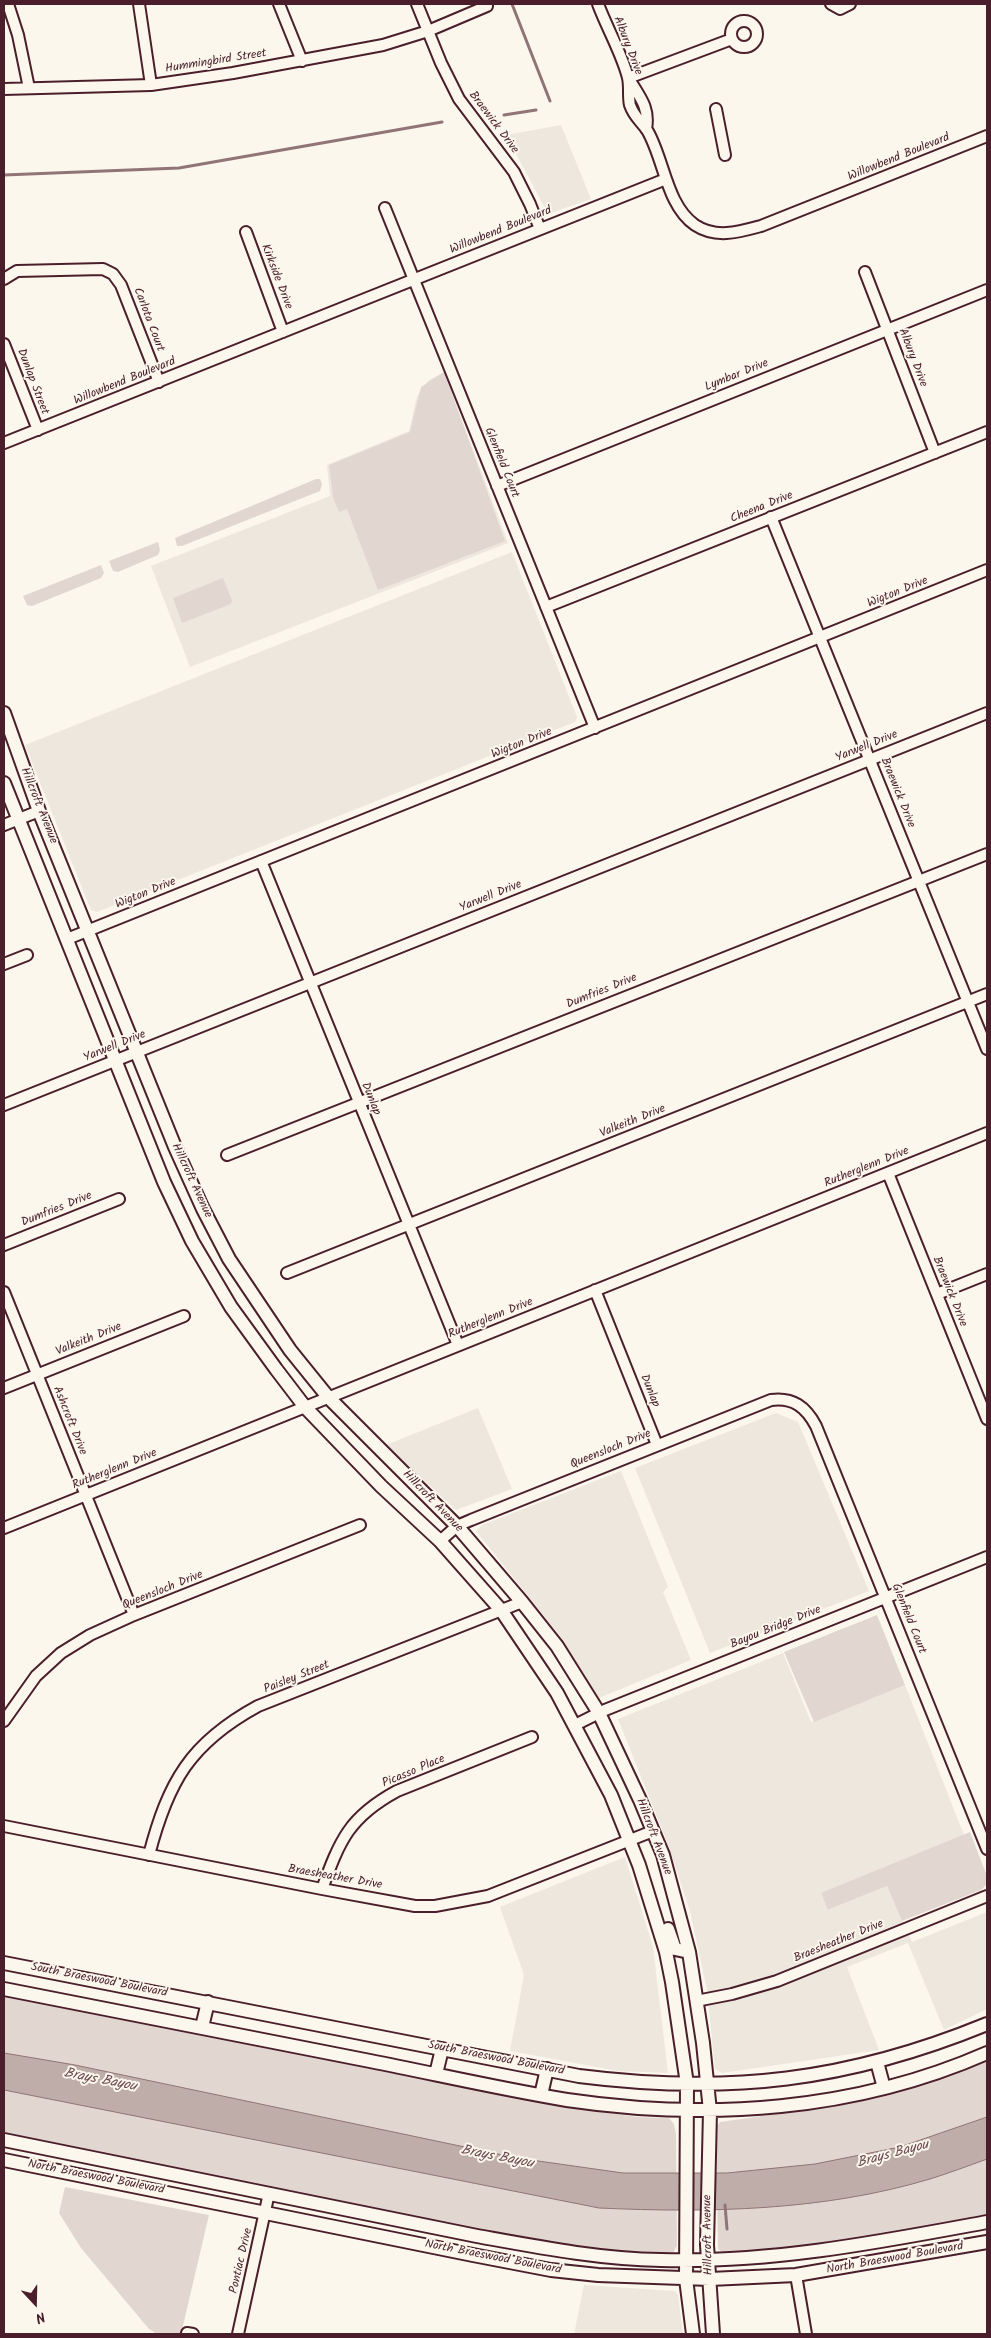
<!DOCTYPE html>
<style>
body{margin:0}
#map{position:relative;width:991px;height:2338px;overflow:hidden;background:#fbf7ec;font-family:Kalam,sans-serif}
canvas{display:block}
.frame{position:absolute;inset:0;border:5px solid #4a1f2b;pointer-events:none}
.north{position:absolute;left:10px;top:2278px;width:50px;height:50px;-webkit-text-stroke:4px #fbf7ec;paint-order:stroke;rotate:159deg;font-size:14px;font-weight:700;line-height:20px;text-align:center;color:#4a1f2b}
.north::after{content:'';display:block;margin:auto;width:18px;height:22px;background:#4a1f2b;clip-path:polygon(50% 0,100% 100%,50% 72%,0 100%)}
</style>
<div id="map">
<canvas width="991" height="2338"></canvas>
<div class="frame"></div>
<div class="north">N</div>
</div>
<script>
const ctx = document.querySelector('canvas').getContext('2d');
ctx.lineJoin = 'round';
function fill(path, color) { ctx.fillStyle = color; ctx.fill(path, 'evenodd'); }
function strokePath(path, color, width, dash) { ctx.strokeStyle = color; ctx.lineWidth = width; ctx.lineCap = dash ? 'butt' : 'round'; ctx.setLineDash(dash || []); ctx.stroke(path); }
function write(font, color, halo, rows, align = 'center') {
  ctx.font = font + ' Kalam,sans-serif'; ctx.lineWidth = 4; ctx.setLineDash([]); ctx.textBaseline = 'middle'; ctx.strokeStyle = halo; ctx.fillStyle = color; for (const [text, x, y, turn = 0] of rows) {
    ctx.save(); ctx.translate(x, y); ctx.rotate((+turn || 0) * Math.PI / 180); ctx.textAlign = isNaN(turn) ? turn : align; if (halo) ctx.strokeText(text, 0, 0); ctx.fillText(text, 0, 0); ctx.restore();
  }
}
fill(new Path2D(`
 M561,125L591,199L548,214L506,135Z
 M444,372L508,543L190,667L151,566L330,496L327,465L409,431L417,396L429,380Z
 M512,552L577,717L575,722L97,912L91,910L25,745Z
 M478,1408L512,1489L456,1510L386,1445Z
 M776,1413L798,1422L869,1591L710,1653L635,1468Z
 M621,1471L668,1587L663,1592L691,1660L599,1698L560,1636L476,1531L482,1525Z
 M783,1653L811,1722L905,1685L964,1835L821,1894L829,1910L887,1886L912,1942L987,1912V2009L944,2030L908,1943L847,1967L879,2050L722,2073L715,2069L707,1990L690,1911L666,1839L618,1719Z
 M625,1857L653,1947L668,2073L618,2071L510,2051L524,1975L500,1907Z
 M584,2285L675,2291L678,2295L683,2334H574Z`), '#eee7de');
fill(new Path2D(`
 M444,372L505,541L378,590L347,509L339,512L333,497L329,465L410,432L421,387Z
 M316,479H320L322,484L320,491L182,546H177L175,538Z
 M158,542L160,550L158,555L118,572L113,571L109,561Z
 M101,565L104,573L101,578L32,606L27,605L23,596Z
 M223,578L232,600L231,604L182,623L173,598Z
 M877,1615L905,1685L814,1722L784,1652Z
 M970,1832L987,1876V1884L981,1890L902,1921L887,1886L828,1910L821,1893Z
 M4,1997L554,2105L637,2117L669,2118L674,2124L676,2134L677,2246L673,2253L654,2255L538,2243L4,2136Z
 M987,2061V2217L798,2251L725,2254L718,2249L716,2127L720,2122L826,2107L879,2097L965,2070Z
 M65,2187L209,2215L181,2334H157L149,2329L81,2248L59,2213Z`), '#e2d7d0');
const water = new Path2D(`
 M4,2053L75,2065L517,2158L623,2173H727L815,2164L900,2147L987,2117V2159C968,2166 949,2173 930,2179C823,2211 709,2213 599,2208L4,2090Z`);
fill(water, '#bfadaa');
strokePath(water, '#907477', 1);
strokePath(new Path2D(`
 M512,4L550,101
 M504,115L536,110
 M4,175L179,168L442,122
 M725,2205L727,2229`), '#907477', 3);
const minor = new Path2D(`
 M8,4L18,35L29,88
 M139,4L151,85
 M279,4L302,61
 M417,4L441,63L459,99L514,172L530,204L540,229
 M598,4C606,26 623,56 628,78C630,87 628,97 630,105C634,117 641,121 647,130C664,158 666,205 695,225C716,239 739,232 761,226L987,136
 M831,4L840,9L850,4
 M731 34a13 13 0 1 1 26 0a13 13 0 1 1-26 0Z
 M628,78L732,39
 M629,79C640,97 650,108 646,129
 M4,89L151,85L233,73L383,45L428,31L487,6
 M716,109L725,155
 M385,208L595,728
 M246,232L283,332
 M865,272L935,453
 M4,279L17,271L103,269L113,274L121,285L159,382
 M4,344L38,430
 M4,443L666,179
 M497,486L987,290
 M771,517L987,1049
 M546,607L987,432
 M4,825L39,811
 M261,861L458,1345
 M67,939L987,570
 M4,964L27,955
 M4,1105L987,713
 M227,1155L987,854
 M888,1173L987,1419
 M4,1245L119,1199
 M287,1273L987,994
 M595,1290L657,1445
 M4,1292L134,1615
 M937,1294L987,1274
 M4,1388L184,1316
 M4,1528L987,1133
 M440,1541L457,1526L471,1520L771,1400C793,1397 806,1407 816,1426L987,1849
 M4,1721L36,1676L61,1653L90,1635L134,1615L360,1525
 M575,1725L605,1710L987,1557
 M4,1826L322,1889L415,1906H435L488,1896L653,1831
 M149,1855C168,1782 190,1743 258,1706L522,1602
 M322,1889C340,1840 349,1817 397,1791L532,1737
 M696,2001L732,1994L777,1981L987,1896
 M796,2275L806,2334
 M187,2333L193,2334
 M238,2334L269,2193`);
const major = new Path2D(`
 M4,713L39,811L175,1147L203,1209L229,1259L290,1350L328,1397L457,1526L522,1602L557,1646L599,1713L640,1800L663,1855L689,1952L703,2043L710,2111L707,2245L713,2334
 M4,783L164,1182L192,1241L231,1307L276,1369L305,1407L381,1486L440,1541L501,1610L557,1693L611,1795L639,1865L666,1952L672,1982L687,2084L686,2279L693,2334
 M668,1929L675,1949L689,1952
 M4,1963L579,2076C728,2095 848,2081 987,2024
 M4,1989C126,2012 248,2036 370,2061C436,2074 501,2089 567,2100C709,2121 855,2111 987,2053
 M202,2027L208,2002
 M877,2062L884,2088
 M436,2074L442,2049
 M541,2095L547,2069
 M4,2140L477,2236C538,2247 599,2259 661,2260C772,2263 879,2242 987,2222
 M4,2160L473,2255L551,2270L598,2275L710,2279L796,2275L987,2242`);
strokePath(minor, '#4a1f2b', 14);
strokePath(major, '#4a1f2b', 16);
strokePath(minor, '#fbf7ec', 10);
strokePath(major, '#fbf7ec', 12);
write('12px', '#4a1f2b', '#fbf7ec', [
 ["Albury Drive",627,46,69],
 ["Hummingbird Street",216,62,-9],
 ["Braewick Drive",493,123,53],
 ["Willowbend Boulevard",899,158,-22],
 ["Willowbend Boulevard",501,231,-22],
 ["Kirkside Drive",276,277,69],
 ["Carlota Court",148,320,69],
 ["Albury Drive",912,358,69],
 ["Lymbar Drive",737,376,-22],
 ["Dunlap Street",32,382,69],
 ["Willowbend Boulevard",125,382,-22],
 ["Glenfield Court",501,463,68],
 ["Cheena Drive",762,508,-22],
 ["Wigton Drive",898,593,-22],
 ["Wigton Drive",522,744,-22],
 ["Yarwell Drive",867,747,-22],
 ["Braewick Drive",897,793,68],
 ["Hillcroft Avenue",38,806,68],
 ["Wigton Drive",146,894,-22],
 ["Yarwell Drive",491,897,-22],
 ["Dumfries Drive",602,992,-22],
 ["Yarwell Drive",115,1047,-22],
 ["Dunlap",370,1099,68],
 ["Valkeith Drive",633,1122,-22],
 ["Rutherglenn Drive",867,1168,-22],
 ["Hillcroft Avenue",191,1181,65],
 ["Dumfries Drive",57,1210,-22],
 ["Braewick Drive",949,1292,68],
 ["Rutherglenn Drive",491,1319,-22],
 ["Valkeith Drive",89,1340,-22],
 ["Dunlap",649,1391,68],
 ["Ashcroft Drive",69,1421,68],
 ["Queensloch Drive",611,1450,-22],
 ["Rutherglenn Drive",115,1470,-22],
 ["Hillcroft Avenue",432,1502,46],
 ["Queensloch Drive",163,1591,-22],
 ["Glenfield Court",908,1619,68],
 ["Bayou Bridge Drive",776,1628,-22],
 ["Paisley Street",297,1678,-22],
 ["Picasso Place",414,1772,-23],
 ["Hillcroft Avenue",653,1837,69],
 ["Braesheather Drive",335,1878,10],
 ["Braesheather Drive",839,1942,-22],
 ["South Braeswood Boulevard",99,1981,11],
 ["South Braeswood Boulevard",496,2059,11],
 ["North Braeswood Boulevard",96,2178,11],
 ["Hillcroft Avenue",709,2235,-91],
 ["North Braeswood Boulevard",493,2258,11],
 ["North Braeswood Boulevard",895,2259,-10],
 ["Pontiac Drive",242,2261,-77]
]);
write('italic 14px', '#6d4a51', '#fbf7ec', [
 ["Brays Bayou",100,2081,11],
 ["Brays Bayou",893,2155,-15],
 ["Brays Bayou",497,2158,11]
]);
</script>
